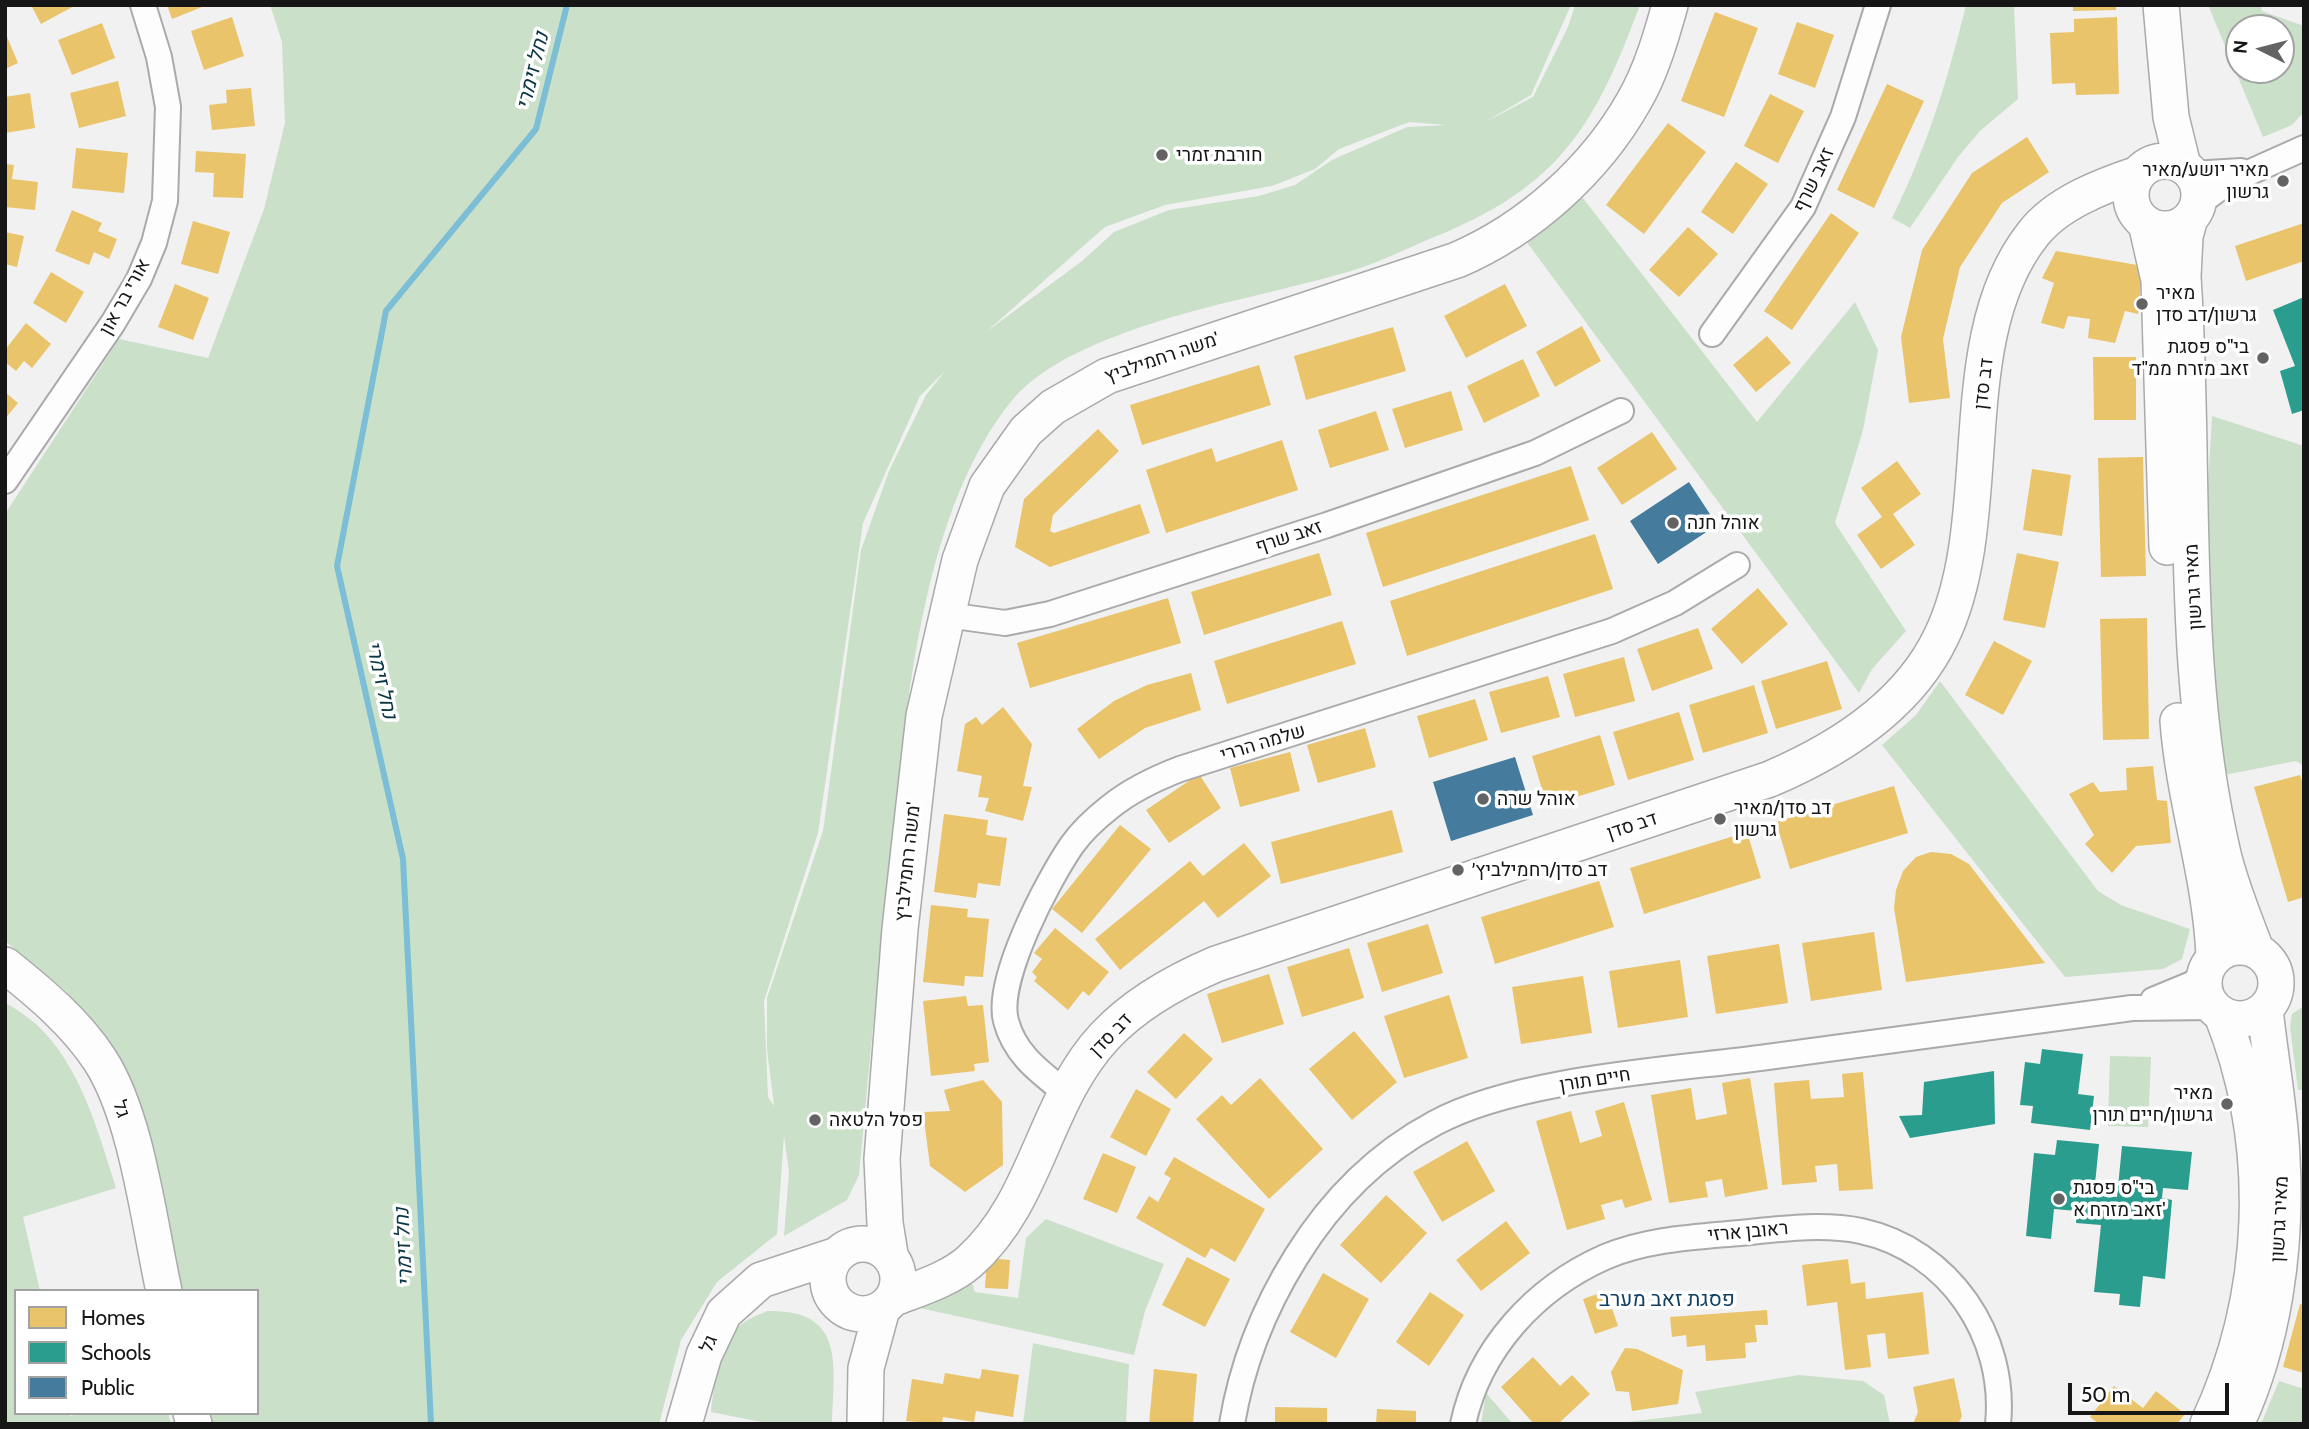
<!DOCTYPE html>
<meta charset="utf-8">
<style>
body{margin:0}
#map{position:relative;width:2309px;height:1429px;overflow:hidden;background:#f1f1f2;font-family:Cabin,sans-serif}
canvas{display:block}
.frame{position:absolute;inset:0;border:7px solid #161616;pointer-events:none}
.legend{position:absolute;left:14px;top:1289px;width:245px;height:126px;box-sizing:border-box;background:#fff;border:2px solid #a2a2a2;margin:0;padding:9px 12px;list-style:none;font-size:21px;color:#161616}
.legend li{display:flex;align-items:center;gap:14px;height:35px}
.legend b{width:35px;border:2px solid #a2a2a2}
.north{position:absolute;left:2225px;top:14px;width:70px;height:70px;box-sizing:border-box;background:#fff;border:2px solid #a2a2a2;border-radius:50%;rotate:276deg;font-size:19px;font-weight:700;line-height:28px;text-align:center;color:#161616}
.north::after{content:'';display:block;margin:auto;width:24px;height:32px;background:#636363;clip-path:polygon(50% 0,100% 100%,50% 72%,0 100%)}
.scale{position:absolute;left:2068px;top:1383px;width:161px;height:32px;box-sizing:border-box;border:4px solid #161616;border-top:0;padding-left:9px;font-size:21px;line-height:24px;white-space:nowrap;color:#161616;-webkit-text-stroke:5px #fff;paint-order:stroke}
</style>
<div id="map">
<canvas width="2309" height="1429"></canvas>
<div class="frame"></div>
<ul class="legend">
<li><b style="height:19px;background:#e9c46a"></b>Homes</li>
<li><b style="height:19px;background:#2a9d8f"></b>Schools</li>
<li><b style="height:19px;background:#457b9d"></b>Public</li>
</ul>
<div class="north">N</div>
<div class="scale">50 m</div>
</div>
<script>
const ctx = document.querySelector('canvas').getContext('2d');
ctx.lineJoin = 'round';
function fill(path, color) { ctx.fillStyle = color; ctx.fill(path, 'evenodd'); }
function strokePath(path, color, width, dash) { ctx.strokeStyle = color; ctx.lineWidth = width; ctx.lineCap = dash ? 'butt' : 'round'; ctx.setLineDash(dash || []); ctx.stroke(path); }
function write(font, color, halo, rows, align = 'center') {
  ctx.font = font + ' Cabin,Heebo,sans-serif'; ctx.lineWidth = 7; ctx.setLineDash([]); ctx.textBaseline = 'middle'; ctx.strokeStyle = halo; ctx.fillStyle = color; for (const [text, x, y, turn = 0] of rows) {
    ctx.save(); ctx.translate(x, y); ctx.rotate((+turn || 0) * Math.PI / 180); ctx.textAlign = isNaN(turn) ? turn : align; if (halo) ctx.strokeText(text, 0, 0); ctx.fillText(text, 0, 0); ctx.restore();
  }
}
fill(new Path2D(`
 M270,5H1571L1531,95L1485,122L1533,97L1568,27L1575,5H1640C1620,58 1597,117 1558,158C1523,196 1479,219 1432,238C1405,249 1378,263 1351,271C1283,291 1212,303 1144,326C1098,342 1040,364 1009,404C920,518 906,712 891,851C879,959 869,1067 859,1175L847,1200L784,1236L789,1172L784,1136L777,1234L717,1282L681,1340L659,1424H212L209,1413H257V1291H180L103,1035L66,991L5,941V514L119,339L208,358L264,209L285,123L282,42ZM1409,122L1447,125L1407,127L1332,160L1295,185L1259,196L1169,210L1114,232L1082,261L986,332L1105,227L1165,205L1272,186L1315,169L1339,149ZM946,370L926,395L889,471L861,550L823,831L767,998V1049L774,1106L768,1097L764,1001L818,833L863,523L920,396Z
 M1966,5H2014L2018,99L1980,131L1958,157L1910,228L1892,218C1926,150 1948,79 1966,5Z
 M2208,5H2260L2262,11L2304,26V112L2292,125L2263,137ZM2239,28H2281V70H2239Z
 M1582,197L1757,422L1855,302L1878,350L1863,430L1835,523L1906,631L1872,669L1859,693L1526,241Z
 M2212,416L2304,446V766L2296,761L2224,775L2204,557Z
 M1940,681L2098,891L2121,905L2190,929L2182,959L2163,969L2065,977L1882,745L1916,715Z
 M5,1002C15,1009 27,1016 36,1024C81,1066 98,1131 116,1188L23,1217L40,1291H16V1413H69L70,1416L82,1413H168L171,1424H5Z
 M2304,1006V1090H2298L2290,1027L2292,1014Z
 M2110,1056L2151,1057L2148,1127L2108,1126Z
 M1046,1219L1164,1264L1145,1311L1134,1355L920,1308L926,1298L972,1283L975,1292L1018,1298L1026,1238Z
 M767,1311C846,1309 834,1365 832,1424H771L711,1412C714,1386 718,1340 742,1324C749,1318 759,1315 767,1311Z
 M1033,1343L1129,1364L1126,1424H1023Z
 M1799,1375L1863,1381L1884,1395L1890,1424H1612L1702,1413L1695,1392Z
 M2279,1381L2304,1389V1424H2261Z
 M1486,1393L1513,1424H1481Z`), '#cae0c9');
fill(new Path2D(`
 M31,5H76L41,24Z
 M167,5H207L172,19Z
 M2073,5H2116V10L2073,11Z
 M1715,12L1758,28L1724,117L1681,101Z
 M232,17L244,56L204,70L191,31Z
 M2117,17L2119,94L2076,95L2075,83L2052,84L2050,33L2074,32V19Z
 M1797,22L1834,35L1815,88L1778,74Z
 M102,23L115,58L72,75L58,40Z
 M5,32L18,63L5,69Z
 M118,81L126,116L79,128L70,93Z
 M1887,84L1924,101L1874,208L1837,190Z
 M251,88L255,126L212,130L209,105L227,103L226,90Z
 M30,93L35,128L5,133V97Z
 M1770,94L1804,111L1778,163L1744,146Z
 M1668,123L1706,152L1644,234L1606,205Z
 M2027,137L2049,172L2002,203L1960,267L1943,339L1950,398L1909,403L1901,337L1922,250L1972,173Z
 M76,148L128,153L124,193L72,188Z
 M196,151L246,154L243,198L213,197L214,173L195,172Z
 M1736,162L1768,184L1733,234L1701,212Z
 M5,164L14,165L12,179L38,182L35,210L5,207Z
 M72,210L102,223L98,231L117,239L109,259L94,252L89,265L55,251Z
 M1831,213L1859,233L1792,330L1764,311Z
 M193,221L230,232L218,274L181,264Z
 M2304,223V261L2246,281L2235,246Z
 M1688,227L1718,254L1679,297L1649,270Z
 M5,232L24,236L17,267L5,264Z
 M2056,251L2143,266L2138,314L2125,311L2115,343L2088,338L2090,319L2068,316L2064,329L2041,323L2054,283L2042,278Z
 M51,272L84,292L66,323L33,303Z
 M175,284L209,298L193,340L158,327Z
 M1505,284L1527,326L1466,358L1444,316Z
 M26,323L51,344L32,368L24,361L16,371L5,362V350Z
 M1582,326L1601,361L1555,387L1536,352Z
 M1393,327L1406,371L1306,400L1294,356Z
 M1767,336L1791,363L1756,392L1733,365Z
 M2093,357H2136V420H2094Z
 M1523,359L1540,396L1484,423L1467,386Z
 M1259,365L1271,405L1142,445L1130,405Z
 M1451,391L1463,430L1405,448L1392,409Z
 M5,392L18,403L5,419Z
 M1376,411L1389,450L1330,468L1318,430Z
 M1098,429L1119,451L1053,515L1050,531L1054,533L1140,504L1150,533L1050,567L1015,547L1024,499Z
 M1652,432L1677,469L1622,505L1597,468Z
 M1282,440L1298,490L1166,533L1146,470L1212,448L1216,462Z
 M2143,457L2146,576L2101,577L2098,458Z
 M1897,461L1921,494L1893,514L1915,545L1881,569L1857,535L1882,517L1861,488Z
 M1571,466L1589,520L1383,587L1366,533Z
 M2032,469L2071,475L2062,536L2023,530Z
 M1595,534L1613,589L1407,656L1390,601Z
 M1319,553L1332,595L1204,635L1191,592Z
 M2017,553L2059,562L2045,628L2003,620Z
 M1758,588L1788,624L1742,664L1711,629Z
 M1168,598L1181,643L1030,688L1017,643Z
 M2147,618L2149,739L2103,740L2100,619Z
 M1342,621L1356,664L1227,704L1214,661Z
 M1698,628L1713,669L1652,691L1637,649Z
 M1994,641L2032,661L2003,715L1965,695Z
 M1624,657L1635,701L1575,717L1563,674Z
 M1827,661L1842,709L1776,729L1761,681Z
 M1191,673L1201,710L1145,728L1099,759L1077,729L1114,701L1147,685Z
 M1548,676L1560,717L1501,733L1489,692Z
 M1754,685L1768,733L1703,753L1689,705Z
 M1475,699L1488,740L1429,758L1417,716Z
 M1003,707L1032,744L1023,786L1032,787L1023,821L985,811L989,798L978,797L982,776L957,771L965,724L976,717L982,725Z
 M1679,712L1694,760L1628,780L1613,732Z
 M1365,728L1376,767L1318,783L1307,745Z
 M1600,735L1615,785L1547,806L1532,756Z
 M1290,752L1300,791L1240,807L1230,768Z
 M2153,766L2157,800L2167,801L2171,843L2136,846L2112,873L2085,844L2094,835L2069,794L2093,782L2100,792L2127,790L2126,768Z
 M1199,774L1221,808L1169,843L1146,810Z
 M2300,775L2304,787V897L2288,902L2254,787Z
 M1894,786L1908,833L1790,869L1776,822Z
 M1392,810L1403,852L1281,884L1271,842Z
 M944,814L988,820L986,835L1007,838L1000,886L978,883L976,898L934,892Z
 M1120,825L1151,849L1082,933L1052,909Z
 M1747,832L1761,878L1644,914L1630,868Z
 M1244,843L1271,876L1218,918L1204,901L1120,970L1095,939L1190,861L1203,876Z
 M1931,852L1951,854L1969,864L2045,963L1906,982L1894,908L1896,890L1903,871L1916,857Z
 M1599,881L1614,927L1495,964L1481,917Z
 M931,905L968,909L967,917L989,919L983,977L965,976L964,986L923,982Z
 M1428,924L1443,973L1382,992L1367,943Z
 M1055,928L1109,972L1089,996L1083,991L1068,1010L1034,981L1037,977L1032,972L1042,959L1034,953Z
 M1874,932L1882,990L1811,1001L1802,943Z
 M1779,944L1788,1003L1716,1014L1707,956Z
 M1349,948L1364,998L1302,1017L1287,967Z
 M1680,960L1688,1017L1618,1028L1609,971Z
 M1269,974L1284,1024L1222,1043L1207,994Z
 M1583,976L1592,1033L1521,1044L1512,987Z
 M1449,995L1468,1058L1404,1078L1384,1016Z
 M966,996L968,1006L983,1005L989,1062L974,1064L975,1071L931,1076L923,1001Z
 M1354,1031L1397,1082L1352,1120L1309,1069Z
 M1184,1033L1213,1059L1176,1099L1147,1072Z
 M1863,1072L1873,1189L1839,1191L1837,1164L1815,1166L1817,1182L1782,1185L1774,1083L1809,1080L1811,1099L1844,1097L1842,1074Z
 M1260,1078L1323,1149L1269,1199L1196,1119L1222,1095L1231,1105Z
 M1750,1078L1768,1189L1725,1197L1722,1179L1705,1182L1708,1197L1669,1203L1651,1095L1691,1088L1696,1120L1727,1114L1722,1083Z
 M983,1080L1002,1102L1003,1165L965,1192L930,1166L923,1112L950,1111L944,1090Z
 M1136,1089L1171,1109L1146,1156L1110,1137Z
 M1624,1102L1652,1200L1625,1208L1622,1199L1601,1205L1605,1219L1567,1230L1536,1121L1571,1111L1580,1143L1602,1136L1595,1111Z
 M1467,1141L1495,1191L1442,1222L1413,1172Z
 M1103,1153L1136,1167L1117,1213L1083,1199Z
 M1174,1157L1265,1209L1235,1262L1211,1248L1205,1258L1136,1218L1149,1196L1158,1202L1171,1178L1164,1174Z
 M1386,1195L1427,1233L1381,1283L1340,1245Z
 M1506,1221L1530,1253L1481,1291L1456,1260Z
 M1187,1257L1230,1279L1205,1327L1162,1305Z
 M987,1258L1010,1260L1008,1289L985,1288Z
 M1848,1259L1851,1284L1865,1282L1866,1299L1923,1292L1929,1354L1888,1359L1885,1333L1867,1335L1871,1367L1845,1370L1837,1302L1807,1306L1802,1265Z
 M1323,1273L1369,1299L1336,1358L1290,1332Z
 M1606,1291L1618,1326L1595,1334L1583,1299Z
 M1430,1292L1464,1315L1429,1366L1396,1342Z
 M2300,1304L2304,1305V1373L2283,1367Z
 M1767,1310L1768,1325H1755L1757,1342L1745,1343L1746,1358L1706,1361L1705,1345L1687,1347L1686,1335L1672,1337L1670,1317Z
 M1625,1348L1637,1349L1683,1370L1678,1404L1632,1411L1629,1392L1616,1391L1611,1372Z
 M1533,1357L1560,1386L1572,1375L1590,1394L1558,1424H1534L1501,1387Z
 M982,1369L1019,1375L1013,1417L976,1411L974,1422L943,1417L942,1424L906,1421L912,1379L943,1384L945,1373L980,1379Z
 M1154,1369L1197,1374L1193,1424H1149Z
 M1954,1378L1962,1416L1958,1424H1913L1918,1412L1913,1387Z
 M2114,1386L2143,1408L2156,1391L2185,1414L2177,1424H2099L2090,1417Z
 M1275,1407L1327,1408V1424H1275Z
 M1377,1409L1416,1411V1424H1376Z`), '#e9c46a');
fill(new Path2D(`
 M2304,297V410L2292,414L2280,371L2295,366L2273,310Z
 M2042,1049L2083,1054L2078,1094L2094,1096L2090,1130L2031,1123L2033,1106L2020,1105L2025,1062L2040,1064Z
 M1994,1071L1995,1124L1910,1138L1899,1116L1922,1115L1924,1082Z
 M2057,1140L2099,1144L2094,1194L2117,1197L2122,1146L2192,1152L2188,1190L2163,1188L2162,1198L2172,1200L2165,1279L2143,1276L2140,1307L2119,1305L2120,1294L2094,1292L2101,1225L2076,1223L2077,1211L2054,1209L2051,1239L2026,1236L2034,1153L2055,1155Z`), '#2a9d8f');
fill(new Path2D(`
 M1689,482L1717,525L1658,564L1630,521Z
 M1515,757L1533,815L1451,841L1433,782Z`), '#457b9d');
strokePath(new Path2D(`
 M431,1424L403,859L337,566L386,311L536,129L567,5`), '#7cbed6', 6);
const street = new Path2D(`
 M2192,174L2241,171
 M2198,204L2228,182L2304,148
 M1712,334L1803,207L1843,117L1878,5
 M5,481L113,323L139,279L154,243L165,201L168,107L159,57L143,5
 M947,615L1005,623L1050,614L1327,525L1535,453L1621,411
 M2153,1000L2194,983L2207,967
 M1066,1093C1040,1072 1015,1055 1006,1021C995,980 1048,880 1072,845C1082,831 1096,818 1110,807C1131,790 1154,779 1180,769L1612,631L1675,603L1737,565
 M1232,1424C1242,1363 1263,1310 1296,1257C1330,1202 1377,1154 1435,1123C1516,1079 1667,1070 1760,1058C1884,1041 2008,1025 2132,1008L2212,1007
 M1463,1424C1479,1349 1535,1288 1605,1257C1647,1239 1695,1237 1740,1233C1779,1229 1822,1223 1861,1231C1949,1250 2007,1336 1998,1424`);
const secondary = new Path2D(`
 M2161,5L2171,117L2183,166
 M2131 195a34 34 0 1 1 68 0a34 34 0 1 1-68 0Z
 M2190,218L2185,236L2183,277C2196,468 2179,666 2223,854C2231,887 2244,918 2256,950
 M2146,223L2159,280L2167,547
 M2178,721C2184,801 2211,877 2214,957
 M2204 983a36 36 0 1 1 72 0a36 36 0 1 1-72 0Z
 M5,965C40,993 75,1022 100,1060C137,1117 149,1223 164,1291
 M828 1279a35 35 0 1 1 70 0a35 35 0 1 1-70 0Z
 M890,1254L885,1223L882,1159L900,929L924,716L960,560L987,486L1026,431L1053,407L1107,376L1457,260C1529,229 1595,170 1634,101C1651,72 1661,37 1670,5
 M892,1299C917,1289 948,1280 969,1262C1038,1201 1043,1102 1105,1036C1135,1004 1176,981 1216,964L1770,779C1838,750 1908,706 1941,637C1999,518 1949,340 2033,234C2057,203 2102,186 2138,174
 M191,1413L194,1424
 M684,1424L704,1355L724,1313L761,1280L837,1255
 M865,1424L866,1368L882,1309
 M2208,1424C2268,1296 2274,1146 2222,1015
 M2236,1424C2274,1343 2287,1246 2282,1158C2280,1108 2270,1058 2265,1009`);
strokePath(street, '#aaaaab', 28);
strokePath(secondary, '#aaaaab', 38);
strokePath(street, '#fdfdfd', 24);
strokePath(secondary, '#fdfdfd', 35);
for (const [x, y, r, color] of [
 [1162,155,7,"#636363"],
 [2283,181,7,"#636363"],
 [2142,304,7,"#636363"],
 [2263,358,7,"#636363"],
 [1673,523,7,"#636363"],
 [1483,799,7,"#636363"],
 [1720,819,7,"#636363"],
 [1458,870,7,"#636363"],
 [2227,1104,7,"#636363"],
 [815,1120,7,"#636363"],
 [2059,1199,7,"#636363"]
]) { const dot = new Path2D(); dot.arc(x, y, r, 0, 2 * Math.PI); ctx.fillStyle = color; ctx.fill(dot); strokePath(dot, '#fff', 2.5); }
write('19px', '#161616', '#fff', [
 ["חורבת זמרי",1176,155],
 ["מאיר יושע/מאיר",2269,170,"right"],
 ["גרשון",2269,192,"right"],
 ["מאיר",2156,293],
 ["גרשון/דב סדן",2156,315],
 ["בי\"ס פסגת",2249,347,"right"],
 ["זאב מזרח ממ\"ד",2249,369,"right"],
 ["אוהל חנה",1687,523],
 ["אוהל שרה",1497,799],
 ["דב סדן/מאיר",1734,808],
 ["גרשון",1734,830],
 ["דב סדן/רחמילביץ׳",1472,870],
 ["מאיר",2213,1093,"right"],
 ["גרשון/חיים תורן",2213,1115,"right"],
 ["פסל הלטאה",829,1120],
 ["בי\"ס פסגת",2073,1188],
 ["זאב מזרח א'",2073,1210]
], 'left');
write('19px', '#161616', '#fff', [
 ["זאב שרף",1814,180,-64],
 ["אורי בר און",125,297,-61],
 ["משה רחמילביץ'",1162,358,-19],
 ["דב סדן",1984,384,-83],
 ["זאב שרף",1289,537,-18],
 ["מאיר גרשון",2194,587,-93],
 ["שלמה הררי",1263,743,-17],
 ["דב סדן",1632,826,-18],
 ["משה רחמילביץ'",908,862,-84],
 ["דב סדן",1111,1035,-46],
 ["חיים תורן",1595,1080,-9],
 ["גל",121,1109,71],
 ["מאיר גרשון",2280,1219,-87],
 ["ראובן ארזי",1748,1232,-5],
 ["גל",709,1344,-66]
]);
write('italic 21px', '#0a3644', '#fff', [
 ["נחל זימרי",533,71,-76],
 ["נחל זימרי",381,680,77],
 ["נחל זימרי",404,1247,-93]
]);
write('21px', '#134165', '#fff', [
 ["פסגת זאב מערב",1667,1300]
]);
</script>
